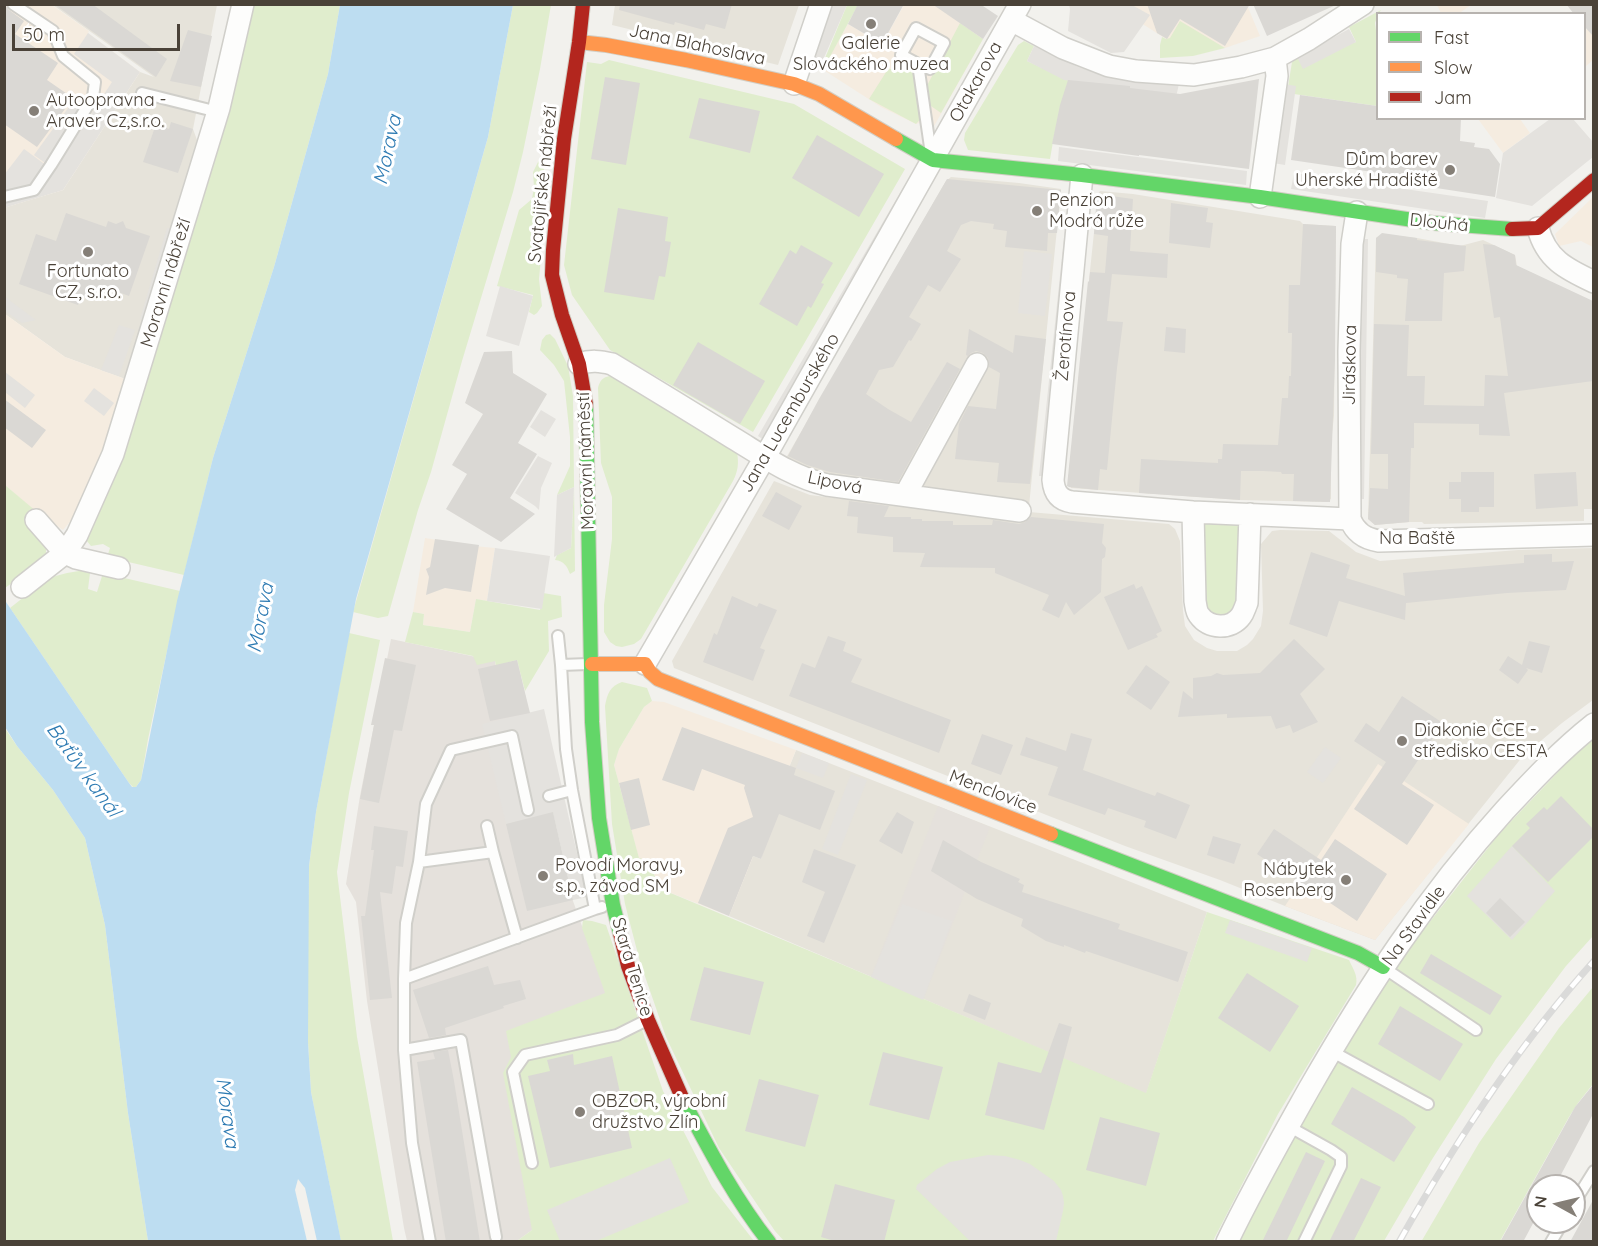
<!DOCTYPE html>
<meta charset="utf-8">
<style>
body{margin:0}
#map{position:relative;width:1598px;height:1246px;overflow:hidden;background:#f2f1ed;font-family:Quicksand,sans-serif}
canvas{display:block}
.frame{position:absolute;inset:0;border:6px solid #4a4238;pointer-events:none}
.legend{position:absolute;left:1376px;top:12px;width:210px;height:108px;box-sizing:border-box;background:#fff;border:2px solid #b7b3af;margin:0;padding:8px 10px;list-style:none;font-size:18px;color:#4a4238}
.legend li{display:flex;align-items:center;gap:12px;height:30px}
.legend b{width:30px;border:2px solid #b7b3af}
.north{position:absolute;left:1526px;top:1174px;width:60px;height:60px;box-sizing:border-box;background:#fff;border:2px solid #b7b3af;border-radius:50%;rotate:278deg;font-size:16px;font-weight:700;line-height:24px;text-align:center;color:#4a4238}
.north::after{content:'';display:block;margin:auto;width:21px;height:27px;background:#857f77;clip-path:polygon(50% 0,100% 100%,50% 72%,0 100%)}
.scale{position:absolute;left:12px;top:24px;width:168px;height:27px;box-sizing:border-box;border:3px solid #4a4238;border-top:0;padding-left:8px;font-size:18px;line-height:21px;white-space:nowrap;color:#4a4238;-webkit-text-stroke:4px #fff;paint-order:stroke}
</style>
<div id="map">
<canvas width="1598" height="1246"></canvas>
<div class="frame"></div>
<ul class="legend">
<li><b style="height:8px;background:#63d668"></b>Fast</li>
<li><b style="height:8px;background:#ff974d"></b>Slow</li>
<li><b style="height:8px;background:#b3261e"></b>Jam</li>
</ul>
<div class="north">N</div>
<div class="scale">50 m</div>
</div>
<script>
const ctx = document.querySelector('canvas').getContext('2d');
ctx.lineJoin = 'round';
function fill(path, color) { ctx.fillStyle = color; ctx.fill(path, 'evenodd'); }
function strokePath(path, color, width, dash) { ctx.strokeStyle = color; ctx.lineWidth = width; ctx.lineCap = dash ? 'butt' : 'round'; ctx.setLineDash(dash || []); ctx.stroke(path); }
function write(font, color, halo, rows, align = 'center') {
  ctx.font = font + ' Quicksand,sans-serif'; ctx.lineWidth = 6; ctx.setLineDash([]); ctx.textBaseline = 'middle'; ctx.strokeStyle = halo; ctx.fillStyle = color; for (const [text, x, y, turn = 0] of rows) {
    ctx.save(); ctx.translate(x, y); ctx.rotate((+turn || 0) * Math.PI / 180); ctx.textAlign = isNaN(turn) ? turn : align; if (halo) ctx.strokeText(text, 0, 0); ctx.fillText(text, 0, 0); ctx.restore();
  }
}
fill(new Path2D(`
 M53,5H217L193,129L197,140L128,380L65,357L5,314V209L6,207L63,190L140,72L154,77Z
 M615,5H799L778,65L612,25Z
 M951,177L1019,183L1061,189L1029,506L919,490L924,445L896,489L817,476L786,458L946,181Z
 M1100,191L1133,194L1300,221L1303,224L1336,226L1334,416L1331,443V499L1327,502L1240,500L1071,488L1068,482L1098,194Z
 M1382,234L1417,238L1460,246L1483,240L1515,255L1517,266L1593,302L1594,509H1584V521L1424,524L1422,522H1410L1375,525L1368,519L1376,238Z
 M774,481L810,495L1026,521L1029,512L1169,524L1175,529L1180,541L1183,611L1185,626L1194,640L1207,648L1217,651H1237L1247,645L1253,639L1261,626L1263,611L1261,544L1272,531L1280,530L1329,531L1356,552L1380,561L1518,550L1593,548V700L1562,723L1523,756L1375,940L1285,906L1220,880L1125,846L674,668L672,661Z
 M796,750L1207,912L1146,1094L729,916L753,856L761,859L777,798Z`), '#e6e3da');
fill(new Path2D(`
 M5,5H52L89,31L88,33L140,72L63,190L7,207L5,209Z
 M904,5H935L983,39L933,128L919,123L916,124L881,107L822,69L848,24L882,44Z
 M1113,5H1247L1260,36L1225,48L1166,39Z
 M1437,5H1471L1458,14L1441,13Z
 M1587,29L1594,36L1593,60L1585,67L1584,31Z
 M1478,119H1520L1530,133L1503,153Z
 M1593,197V247L1581,241L1559,246L1555,234Z
 M5,314L65,357L128,380L110,438L80,510L63,530L32,509L5,485Z
 M425,538L474,546L495,548L487,601L476,599L470,632L423,625L424,614L413,612Z
 M652,701L664,702L796,750L729,916L661,889L649,863L639,859L614,765L619,749L644,707Z
 M1378,764L1469,824L1375,940L1285,906Z`), '#f5ece0');
fill(new Path2D(`
 M391,639L495,661L496,666L517,660L573,901L606,993L532,1230L517,1241H407L404,1228L367,1001L356,902L346,884L360,796Z
 M938,806L990,827L923,1000L871,977Z`), '#e5e1dc');
fill(new Path2D(`
 M251,5H340L328,74L274,267L213,458L184,575L107,557L110,548L103,544L91,546L86,540Z
 M513,5H551L540,69L523,152L513,192L462,361L431,472L418,510L388,616L378,618L353,612L488,137Z
 M847,5H858L826,64L823,63Z
 M1381,10L1379,13L1378,14L1375,23L1378,45L1377,106L1287,93L1292,62L1297,57L1356,42L1349,27Z
 M1180,21L1225,48L1193,56L1160,58V45L1162,37L1166,39L1170,38Z
 M960,23L983,39L941,113L921,99L927,112L916,124L869,99L888,69H910L917,81L920,99Z
 M1024,41L1034,46L1027,61L1071,81L1054,136L1050,159L968,150L964,140L965,133L1018,45Z
 M609,60L794,104L905,169L753,432L610,350L572,295L564,265L587,62L601,64Z
 M540,158L544,169L543,182L548,184L539,279L542,306L537,313L534,315L529,312L533,295L497,286L519,210L532,199L534,187L533,172Z
 M550,334L555,339L568,366L573,396L575,571L570,574C567,566 564,561 555,560L557,555L571,548L574,487L557,495L570,466V437L564,381L554,365L540,350L542,340L546,335Z
 M615,375L737,452C739,464 738,471 733,481L641,639L634,644L622,647L616,646L610,642L604,632V605L612,539V497L601,463L598,388C601,377 605,377 615,375Z
 M5,485L37,512L40,538L46,548V558L5,588Z
 M1206,523L1240,525L1238,611L1220,619L1204,608L1203,524Z
 M85,570L90,573L88,589L97,592L103,573L180,591L148,739L141,780L136,787H133L129,783L10,608L48,578L67,573Z
 M543,593L561,596L562,617L548,621L549,651L525,691L517,660L496,666L495,661L477,665L473,656L405,642L413,612L424,614L423,625L470,632L476,599L540,610Z
 M349,633L380,640L349,793L337,872L357,1037L393,1241L341,1242L311,1092L308,1042V904L309,866L316,812Z
 M622,682L647,688L652,701L644,707L619,749L614,765L639,858L647,860L661,889L841,964L1146,1093L1207,912L1349,960C1353,969 1358,975 1356,985L1278,1114L1213,1241H784L775,1231L719,1148L666,1037L640,962L625,904L612,824L605,706C607,694 610,686 622,682Z
 M4,727L17,746L53,790L85,838L105,925L128,1113L148,1241H5Z
 M1593,738V936L1566,966L1496,1059L1431,1161L1384,1241L1238,1242L1306,1114L1361,1020L1421,933L1499,834L1581,748Z
 M583,920L592,921L606,925L663,1091L712,1187L754,1241H517L532,1230L503,1073L511,1057L506,1031L605,993L582,928Z
 M1593,987V1084L1578,1103L1569,1117L1500,1241L1421,1242L1479,1143L1559,1028Z`), '#e0edcd');
fill(new Path2D(`
 M832,5H847L819,69L808,64Z
 M1069,5H1132L1150,15L1124,52L1111,53L1068,31L1070,9Z
 M1349,29L1356,42L1303,69L1297,57Z
 M88,33L140,72L63,190L7,207L5,209L4,175L24,149L54,171L112,82L74,54Z
 M1034,46L1078,67L1108,77L1179,84L1176,97L1064,80L1027,61Z
 M1284,84L1296,86L1285,165L1273,163Z
 M74,100L85,108L45,163L34,155Z
 M1550,119H1573L1593,142V157L1532,206L1496,198L1503,153Z
 M1059,147L1247,171L1246,185L1058,161Z
 M1294,173L1488,201L1485,218L1291,189Z
 M904,186L909,189L764,440L758,436Z
 M1068,199H1074L1045,476H1039Z
 M167,228L176,230L148,322L140,319Z
 M1361,239H1368L1364,499H1357Z
 M1024,251L1052,254L1045,316L1018,313Z
 M500,286L533,296L519,346L486,336Z
 M4,297H5L36,320L22,323L5,311Z
 M119,325L135,330L119,376L101,370Z
 M5,372L35,395L25,408L5,392Z
 M94,388L114,403L104,416L84,401Z
 M541,410L556,419L545,437L530,427Z
 M538,456L552,463L541,488L539,510L535,506L515,493Z
 M574,487L571,548L554,557L557,495Z
 M495,548L550,556L542,609L487,601Z
 M544,709L587,897L573,900L553,813L506,824L482,724Z
 M1325,747L1341,758L1323,783L1307,772Z
 M802,753L829,763L823,778L796,768Z
 M851,774L867,780L838,855L822,849Z
 M1512,846L1555,891L1512,940L1467,896Z
 M902,904L952,921L923,1000L871,977Z
 M1230,920L1312,948L1307,962L1225,933Z
 M988,1155L1005,1156L1020,1160L1030,1164L1054,1181L1061,1190L1063,1196L1064,1203L1063,1211L1056,1241H970L916,1189L917,1185L937,1169L950,1162Z
 M670,1158L689,1202L596,1241H560L547,1210Z`), '#e4e2de');
fill(new Path2D(`
 M340,5H513L488,137L356,599L316,812L309,866L308,1042L311,1092L341,1241H148L128,1113L105,925L85,838L53,790L17,746L5,727L4,599L129,783L132,787H136L141,780L177,601L213,458L274,267L328,74Z`), '#bdddf1');
fill(new Path2D(`
 M298,1179L305,1188L317,1241H307L295,1190Z`), '#f2f1ed');
fill(new Path2D(`
 M4,4L9,10L24,21L15,34L58,63L47,80L73,98L37,147L4,124Z
 M54,4H92L167,59L156,77Z
 M620,4H732L725,29L706,24L704,30L675,22L674,25L619,10Z
 M858,4H904L882,44L848,24Z
 M932,4H980L998,16L983,39Z
 M1147,4H1250L1225,46L1180,19L1167,39L1157,33Z
 M1253,4H1338L1267,36Z
 M1566,4H1593V36L1584,26V14H1574Z
 M188,30L212,36L201,87L170,81Z
 M605,77L640,83L626,165L591,159Z
 M1259,79L1249,169L1139,155V156L1052,144L1060,105L1068,80L1130,86V88L1180,94Z
 M1300,95L1377,106V118H1461L1460,141L1475,143L1474,147L1489,149L1500,164L1495,197L1410,184V180L1399,179L1400,176L1291,160Z
 M699,98L760,111L750,153L689,138Z
 M171,122L193,129L178,173L143,162L156,124L169,129Z
 M817,135L884,174L859,217L792,178Z
 M947,179L1061,190L1057,233H1048L1047,251L1005,247L1007,231L993,229L994,224L971,221L961,225L947,251L961,259L940,292L928,285L909,317L921,324L911,341L909,340L893,367L879,370L866,394L888,409L911,422L947,362L960,369L898,482L830,472L807,465L788,456L819,399Z
 M1097,194L1133,199L1130,251L1168,254L1167,278L1112,274L1107,321L1123,322L1117,368L1107,470L1100,469L1098,490L1069,487L1067,486L1088,281L1089,282L1090,272L1105,273L1108,236L1094,234Z
 M1171,203L1208,208L1206,222L1213,223L1210,248L1169,243Z
 M618,208L668,217L665,241L671,242L665,277L659,276L654,300L604,292Z
 M66,213L106,227L108,221L116,224L123,221L126,228L150,236L129,296L105,287L81,298L78,305L19,284L36,234L56,241Z
 M1303,224L1336,226L1335,359L1330,502L1293,501L1294,474H1282L1281,472L1263,471H1241L1240,500L1139,493L1141,459L1218,463V459H1222L1223,444L1278,445L1282,398H1288L1289,376H1291L1292,333H1288L1289,285H1300Z
 M1382,233L1417,238V240L1466,246L1464,271L1444,273L1442,321H1405L1408,279L1397,278V275L1376,272V238Z
 M1483,244L1494,245L1515,255L1516,265L1593,301V381L1504,393L1510,436L1479,435V424L1414,423V448H1411L1409,522L1375,525L1368,519L1370,488L1388,489V454H1371L1374,324L1409,325L1407,376H1425L1424,405L1484,406L1485,375L1508,376L1500,317L1494,318Z
 M801,245L833,263L821,283L824,284L811,308L808,306L797,326L759,304L790,250L796,254Z
 M1166,327L1186,329L1185,353L1164,351Z
 M969,329L1013,353L1015,335L1046,339L1030,484L997,482L999,463L955,459L959,424L968,406L996,409L1000,373L989,367L988,358L983,353L976,351L971,353L968,356L966,355Z
 M698,342L765,381L740,424L673,385Z
 M512,351L513,373L547,394L518,443L537,454L510,498L535,514L501,542L446,509L467,474L452,465L483,414L465,403L484,352Z
 M4,399L46,430L32,448L4,427Z
 M1461,472H1494V507H1479V512H1461V499H1449V482H1461Z
 M1576,472L1578,506L1536,509L1534,474Z
 M776,492L802,506L789,530L762,516Z
 M849,501L889,506L884,517H911V519H922V521H953V525H992L993,520L1019,524L1025,522L1031,517L1104,524L1102,543L1106,548L1105,557L1102,559L1101,592L1074,615L1066,602L1059,618L1042,610L1049,595L995,573V568L920,567L925,553L893,552V537L857,533L858,517L847,516Z
 M435,539L479,545L471,592L445,588L426,595L429,577L426,569L430,567Z
 M1311,552L1350,565L1346,578L1405,596L1403,573L1524,563V555L1552,554V562L1574,561L1566,590L1507,593L1406,603L1405,620L1339,601L1327,637L1289,624Z
 M1134,584L1136,589L1142,586L1162,631L1156,634L1158,637L1128,650L1104,597Z
 M732,596L757,607L759,603L777,610L760,648L765,650L753,681L703,662L714,633L717,635Z
 M828,636L846,642L843,651L862,659L851,682L951,720L939,753L789,696L802,663L815,668Z
 M1294,639L1325,669L1300,694L1318,722L1293,733L1290,725L1276,729L1271,716L1227,718V714L1178,717L1183,691L1193,699V678L1211,676L1217,673L1223,675L1260,673Z
 M1529,641L1550,646L1542,673L1526,668L1528,670L1518,684L1499,670L1508,656L1522,665Z
 M385,658L416,665L402,731L394,730L379,803L360,799L374,725H371Z
 M517,660L530,713L490,721L478,669Z
 M1146,665L1170,682L1151,710L1126,693Z
 M1402,696L1443,723L1402,784L1434,805L1407,845L1354,809L1386,762L1354,741L1366,723L1379,732Z
 M682,727L796,768L794,775L835,791L820,830L779,814L761,859L753,856L729,916L698,903L728,828L753,817L744,788L745,785L702,769L694,791L662,780Z
 M1071,733L1092,739L1083,770L1155,796L1157,792L1190,805L1176,839L1144,827L1146,821L1108,808L1105,815L1048,795L1058,767L1020,755L1026,737L1066,751Z
 M982,734L1013,745L1001,775L971,764Z
 M639,778L650,825L631,830L619,783Z
 M1561,796L1593,829V837L1548,882L1512,846L1530,828L1526,824L1544,807L1547,810Z
 M553,812L573,900L527,911L506,824Z
 M897,812L914,822L902,854L879,841Z
 M374,826L408,831L403,867L396,866L392,894L380,892L392,998L370,1000L361,916H365L374,850H371Z
 M1274,829L1321,860L1335,839L1387,874L1357,921L1257,854Z
 M1213,836L1241,844L1234,864L1207,855Z
 M943,840L981,862L1020,879L1018,882L1024,885L1022,892L1120,924L1118,929L1188,952L1178,982L1086,951L1085,953L1064,945V947L1046,941L1021,926L1023,919L977,899L931,871Z
 M814,849L856,865L824,943L807,936L825,892L802,882Z
 M1500,898L1525,922L1510,937L1486,913Z
 M1431,954L1502,996L1490,1015L1420,973Z
 M488,966L494,985L520,980L526,999L503,1006L504,1008L445,1028L446,1035L429,1038L413,990Z
 M704,967L764,982L750,1035L690,1020Z
 M1247,973L1299,1006L1270,1052L1218,1018Z
 M969,994L991,1003L985,1020L963,1011Z
 M1400,1006L1463,1044L1440,1081L1378,1044Z
 M1059,1023L1072,1027L1044,1130L985,1115L998,1062L1041,1073Z
 M448,1050L454,1081L480,1242H446L417,1062L435,1059L433,1052Z
 M883,1052L943,1067L929,1120L869,1105Z
 M573,1054L574,1065L612,1056L632,1148L550,1168L528,1076L550,1071L547,1060Z
 M759,1079L819,1095L805,1147L745,1131Z
 M1593,1085V1114L1555,1186H1538V1214L1523,1242H1500L1575,1107Z
 M1352,1087L1404,1117L1416,1127L1394,1162L1331,1124Z
 M1100,1117L1160,1133L1146,1186L1086,1170Z
 M1306,1152L1325,1161L1286,1242H1262Z
 M1361,1178L1381,1187L1353,1242H1329Z
 M835,1184L895,1200L884,1242H838L821,1237Z
 M1593,1200V1242H1570Z`), '#dad8d4');
const lane = new Path2D(`
 M918,64L930,69L944,43L916,28L901,55L918,64L931,154
 M142,93L218,112
 M4,197L34,190L51,165L93,97L95,82L63,56L53,31L13,4
 M558,636L561,665
 M588,664L561,665L566,749L572,790L595,909L602,907
 M549,796L572,790
 M528,810L512,736L451,750L426,804L419,862L406,923L404,979L595,909
 M487,826L493,852
 M419,862L493,852L517,938
 M1384,968L1476,1030
 M404,979V1050L461,1040L496,1237
 M404,1050L412,1143L430,1242
 M1331,1051L1428,1104
 M1288,1126L1331,1150L1341,1157V1166L1304,1242
 M532,1163L513,1072L525,1055L617,1035L645,1021
 M1574,1203L1594,1171
 M1551,1242L1563,1222`);
const street = new Path2D(`
 M1011,20L1063,48L1109,66L1136,71L1194,75L1241,67L1275,58L1309,39L1363,4
 M794,84L821,4
 M1082,175L1053,480C1054,492 1059,500 1072,502L1193,512L1350,519
 M1260,197L1277,76L1275,58
 M1357,212L1352,244L1349,351L1350,519C1355,532 1365,539 1379,541L1594,535
 M1538,228C1546,259 1566,269 1594,282
 M579,364C591,360 600,361 612,364C652,388 693,413 733,438C763,456 792,477 827,485L1020,511
 M909,496V488L977,364
 M1193,512L1195,601C1196,606 1196,611 1199,615C1209,629 1231,630 1241,616C1244,612 1245,607 1247,603L1250,514
 M36,520L65,553L77,535L113,454L219,108L243,4
 M22,587L65,553L76,558L119,568
 M645,664L765,457L1020,4
 M1227,1242C1252,1190 1281,1139 1309,1089C1367,988 1427,896 1505,810C1533,780 1561,750 1594,724`);
const fast = new Path2D(`
 M896,139L933,160L1082,175L1260,197L1433,223L1512,229
 M586,405L592,722L599,818L613,905L620,933
 M1051,834L1358,953L1383,967
 M684,1102C710,1151 735,1199 769,1242`);
const slow = new Path2D(`
 M579,42L606,45L686,60L794,84L819,94L896,139
 M592,664H645L650,672L658,679L1051,834`);
const jam = new Path2D(`
 M583,4L579,42L564,139L553,250L552,275L562,315L579,364L586,405
 M1512,229L1538,228L1594,180
 M620,933L628,966L648,1020L684,1102`);
strokePath(lane, '#d0cfca', 14);
strokePath(street, '#d0cfca', 24);
strokePath(fast, '#d2cec4', 16);
strokePath(slow, '#d2cec4', 16);
strokePath(jam, '#d2cec4', 16);
strokePath(lane, '#fdfdfc', 10);
strokePath(street, '#fdfdfc', 21);
strokePath(fast, '#63d668', 14);
strokePath(slow, '#ff974d', 14);
strokePath(jam, '#b3261e', 14);
const rail = new Path2D(`
 M1399,1242C1454,1144 1519,1044 1594,961`);
strokePath(rail, '#dadad9', 7);
strokePath(rail, '#fff', 4.5, [14]);
for (const [x, y, r, color] of [
 [871,24,6,"#857f77"],
 [34,111,6,"#857f77"],
 [1450,170,6,"#857f77"],
 [1037,211,6,"#857f77"],
 [88,252,6,"#857f77"],
 [1402,741,6,"#857f77"],
 [543,876,6,"#857f77"],
 [1346,880,6,"#857f77"],
 [580,1112,6,"#857f77"]
]) { const dot = new Path2D(); dot.arc(x, y, r, 0, 2 * Math.PI); ctx.fillStyle = color; ctx.fill(dot); strokePath(dot, '#fff', 2); }
write('18px', '#4a4238', '#fff', [
 ["Galerie",871,44,"center"],
 ["Slováckého muzea",871,65,"center"],
 ["Autoopravna -",46,101],
 ["Araver Cz,s.r.o.",46,122],
 ["Dům barev",1438,160,"right"],
 ["Uherské Hradiště",1438,181,"right"],
 ["Penzion",1049,201],
 ["Modrá růže",1049,222],
 ["Fortunato",88,272,"center"],
 ["CZ, s.r.o.",88,293,"center"],
 ["Diakonie ČCE -",1414,731],
 ["středisko CESTA",1414,752],
 ["Povodí Moravy,",555,866],
 ["s.p., závod SM",555,887],
 ["Nábytek",1334,870,"right"],
 ["Rosenberg",1334,891,"right"],
 ["OBZOR, výrobní",592,1102],
 ["družstvo Zlín",592,1123]
], 'left');
write('18px', '#4a4238', '#fff', [
 ["Jana Blahoslava",697,45,12],
 ["Otakarova",976,82,-61],
 ["Svatojiřské nábřeží",543,184,-84],
 ["Dlouhá",1439,223,6],
 ["Moravní nábřeží",166,283,-73],
 ["Žerotínova",1066,336,-85],
 ["Jiráskova",1350,365,-89],
 ["Jana Lucemburského",790,413,-60],
 ["Moravní náměstí",586,461,-92],
 ["Lipová",835,483,12],
 ["Na Baště",1417,539],
 ["Menclovice",993,792,21],
 ["Na Stavidle",1414,926,-54],
 ["Stará Tenice",632,967,73]
]);
write('italic 20px', '#2c7ab2', '#fff', [
 ["Morava",388,150,-78],
 ["Morava",261,618,-79],
 ["Baťův kanál",83,770,54],
 ["Morava",227,1113,82]
]);
</script>
